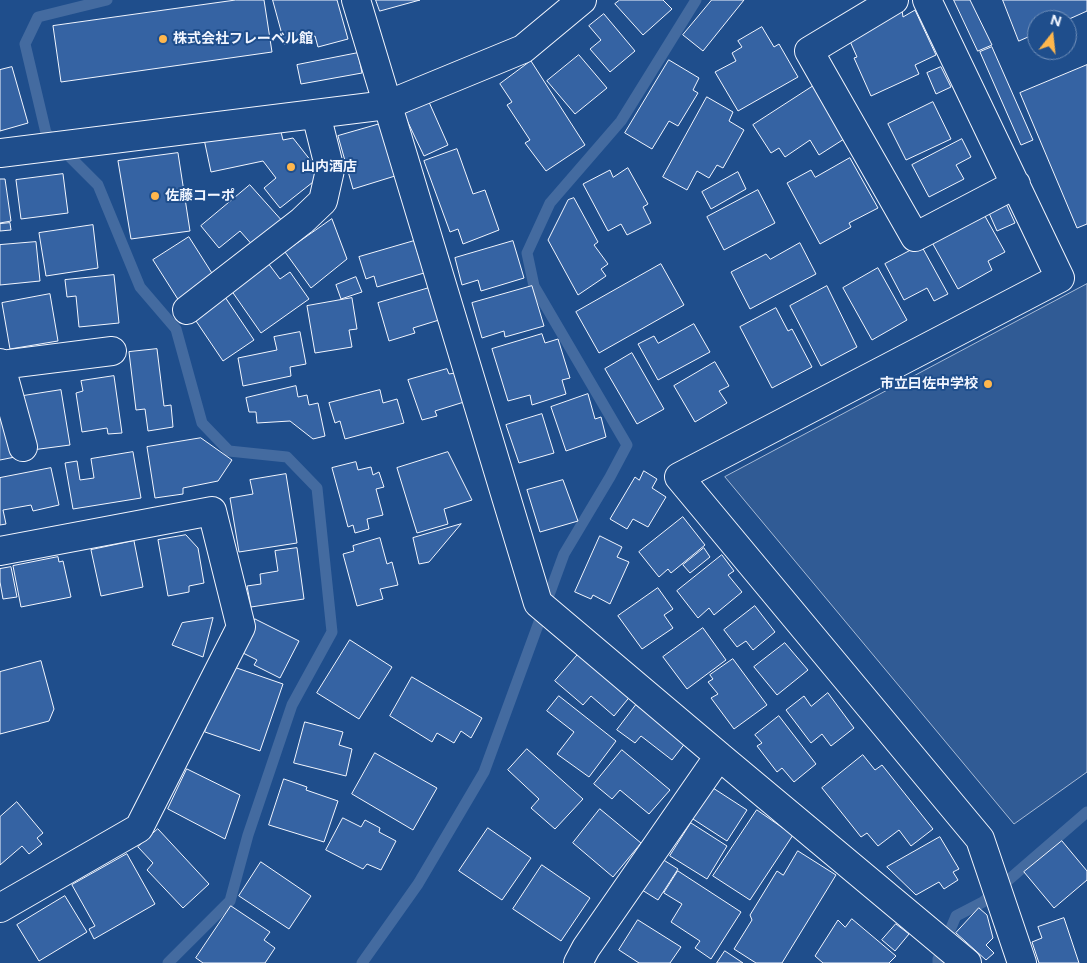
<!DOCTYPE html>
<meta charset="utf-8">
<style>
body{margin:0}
#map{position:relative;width:1087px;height:963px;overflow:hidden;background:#1f4e8c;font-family:Figtree,sans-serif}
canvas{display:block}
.north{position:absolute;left:1027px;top:10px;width:50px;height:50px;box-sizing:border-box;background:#1f4e8c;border:1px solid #7391ba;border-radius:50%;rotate:16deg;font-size:14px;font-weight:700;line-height:20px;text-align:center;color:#f2f6ff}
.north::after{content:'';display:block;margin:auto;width:18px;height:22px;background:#ffb74d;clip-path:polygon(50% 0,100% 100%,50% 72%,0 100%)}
</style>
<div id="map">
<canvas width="1087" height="963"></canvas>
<div class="north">N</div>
</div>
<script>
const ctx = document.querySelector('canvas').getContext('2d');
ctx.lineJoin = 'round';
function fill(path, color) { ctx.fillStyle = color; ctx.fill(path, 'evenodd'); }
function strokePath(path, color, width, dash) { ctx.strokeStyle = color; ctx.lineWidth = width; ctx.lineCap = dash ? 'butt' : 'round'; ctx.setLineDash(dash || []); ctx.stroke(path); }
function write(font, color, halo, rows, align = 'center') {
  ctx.font = font + ' Figtree,"Noto Sans JP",sans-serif'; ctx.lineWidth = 4; ctx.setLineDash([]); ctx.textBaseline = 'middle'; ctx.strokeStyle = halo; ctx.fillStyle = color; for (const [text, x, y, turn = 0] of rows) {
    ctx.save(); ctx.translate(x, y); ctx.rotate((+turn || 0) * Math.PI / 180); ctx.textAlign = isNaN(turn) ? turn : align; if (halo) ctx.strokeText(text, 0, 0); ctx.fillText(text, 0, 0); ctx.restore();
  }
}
const built = new Path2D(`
 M1087,284V772L1014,824L725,477Z`);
fill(built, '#305b95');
strokePath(built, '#a8bbd7', 1);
strokePath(new Path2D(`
 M107,0L38,17L25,44L46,133L98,185L140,287L176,329L202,423L229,451L287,457L317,488L332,632L292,705L248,835L230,901L168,963
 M362,963L418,884L484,772L564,554L610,477L627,445L534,286L527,253L550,203L621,121L696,0
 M938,963V959L956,916L983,902L1087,812`), '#446ba0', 11);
const building = new Path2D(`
 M236,0H264L272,52L61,82L53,26Z
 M273,0H337L348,39L318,47L315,36L285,44Z
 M376,0H420L380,11Z
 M620,0H663L672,9L643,35L615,4Z
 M712,0H744L703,51L683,35Z
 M954,0H970L992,45L978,51Z
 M1003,0H1087V11L1067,20H1037V33L1019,41Z
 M902,10L903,17L915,10L936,55L915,65L919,74L871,96L854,58L857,57L849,39Z
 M604,14L635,51L610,72L590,49L601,40L589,26Z
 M762,27L774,47L779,44L798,77L738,111L715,72L736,61L732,53L742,47L738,41Z
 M992,47L1033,140L1021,145L980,52Z
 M358,53L362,73L301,84L297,65Z
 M579,55L607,88L575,114L547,81Z
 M669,60L699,78L693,90L698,93L678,126L669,121L652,149L625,133Z
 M531,61L585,145L546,171L525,143L530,140L507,105L512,102L500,84Z
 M1087,65V224L1077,228L1020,93Z
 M12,67L28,123L0,131V70Z
 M941,67L951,87L936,94L927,73Z
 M818,83L844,139L819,155L810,140L785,157L779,148L771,153L753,125Z
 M707,97L733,112L729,121L744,130L723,168L717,165L709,178L697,171L687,190L663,177Z
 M429,102L448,145L424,156L404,114Z
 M933,102L951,139L906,160L888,124Z
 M279,124L283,140L293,138L322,175L280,208L264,188L276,178L263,161L211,172L204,139Z
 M380,124L395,176L353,189L338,136Z
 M962,139L971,157L956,165L964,179L929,197L912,165Z
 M457,149L473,194L485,190L499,230L463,244L458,229L450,232L424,161Z
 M178,153L190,231L131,239L118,161Z
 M850,158L878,208L849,223L851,227L820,244L787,183L811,170L815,177Z
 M628,168L648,204L643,207L651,223L627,235L621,224L608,231L583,184L610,170L613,177Z
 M738,172L746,189L711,209L702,192Z
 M63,174L68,213L21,219L16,180Z
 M0,179H5L11,221L0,223Z
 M250,185L284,223L255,248L240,231L219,248L201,226Z
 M758,190L775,223L724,250L707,217Z
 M1003,197L1015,223L997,231L985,204Z
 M574,198L598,242L594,245L608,264L601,269L606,276L578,295L548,240L568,200Z
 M981,209L1005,252L988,261L992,270L958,289L929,237Z
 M332,219L347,259L311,288L285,252Z
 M10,223L11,230L0,231V224Z
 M93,225L98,268L46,276L39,233Z
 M189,237L215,278L179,301L153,260Z
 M414,241L424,273L377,287L374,276L366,279L359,257Z
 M513,241L524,278L481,291L478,280L462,285L455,258Z
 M36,242L40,281L0,285V245Z
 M800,243L816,274L750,309L731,272L766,254L770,259Z
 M921,245L948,294L934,301L927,288L904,300L885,264Z
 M268,263L280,279L290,272L309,299L261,333L231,290Z
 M661,264L684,305L599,353L576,312Z
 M878,268L907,320L872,340L843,288Z
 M114,275L119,323L79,327L76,296L67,297L65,280Z
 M356,277L362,292L341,299L336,285Z
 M532,286L544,326L505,337L504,331L482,338L472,303Z
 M827,286L857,347L821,366L790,306Z
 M429,288L439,320L413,328L415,333L389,341L378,303Z
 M50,294L58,341L10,349L2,303Z
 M225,297L254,340L223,361L194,318Z
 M352,298L357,329L349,330L352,347L315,353L307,306Z
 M776,308L788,331L792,329L812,367L772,388L740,327Z
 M694,324L710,352L658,380L638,344L654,336L658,343Z
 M300,332L306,364L290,367L291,376L243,386L238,358L277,350L274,337Z
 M542,334L545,343L558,339L570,378L562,380L566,394L532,405L530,395L508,401L492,349Z
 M157,349L164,406L171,405L173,427L148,431L145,409L136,410L129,352Z
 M632,353L664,409L637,424L605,369Z
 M715,362L729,386L719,391L727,403L695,422L674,386Z
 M447,369L449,374L455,373L464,402L435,411L437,416L422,420L408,380Z
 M114,376L122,433L108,434L107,428L82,432L76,393L83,391L81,381Z
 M296,386L298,397L307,395L309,405L318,403L325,436L313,439L290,421L257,423L256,412H249L246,398Z
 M61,390L70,445L32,450L23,396Z
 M380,390L383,403L397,399L404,423L345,439L340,421L335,423L329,403Z
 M588,394L595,419L601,417L606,437L566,451L551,407Z
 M0,397L15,457L0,460Z
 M542,414L554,453L519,463L506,425Z
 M201,438L232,460L218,481L183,488V494L155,498L147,447Z
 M133,452L141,498L73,509L65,463L77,461L80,480L94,478L91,459Z
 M448,452L472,500L444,509L448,524L417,533L397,468Z
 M356,462L358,470L371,467L373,475L379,472L384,487L376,489L383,515L367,519L369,529L355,533L353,525L348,527L332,468Z
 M51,468L59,505L33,511L31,505L3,510L6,524L0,525V478Z
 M644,471L657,479L652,488L666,497L648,527L633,519L627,529L610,519L635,477L639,480Z
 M286,474L297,543L239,552L230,498L253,494L250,480Z
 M563,480L578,521L540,532L527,490Z
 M683,517L705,545L671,573L668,569L659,577L639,552Z
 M461,524L429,562L419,564L413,538Z
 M186,535L198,548L204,583L189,586V592L168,596L158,540Z
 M600,536L622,547L617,557L629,562L610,604L593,595L591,599L575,592Z
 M380,538L387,564L392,562L398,585L380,589L383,599L357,606L343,554L354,551L353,546Z
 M134,541L143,587L101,596L91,550Z
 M297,548L304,599L251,607L247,586L261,584L260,574L278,571L275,551Z
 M704,548L710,557L690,573L683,565Z
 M722,555L734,571L728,575L742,592L714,615L709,608L698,618L677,591Z
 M58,557L59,562L63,561L71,597L21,607L13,566Z
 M11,567L17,597L3,599L0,582V569Z
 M658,588L673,609L664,615L673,628L642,649L618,616Z
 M755,606L775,632L753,650L746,641L737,647L724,630Z
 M213,618L203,657L172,645L182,623Z
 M255,619L299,641L280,678L254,665L257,660L239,651Z
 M703,628L726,660L687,689L663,657Z
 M350,640L392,667L359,719L317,693Z
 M785,643L808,670L777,695L754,667Z
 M581,651L632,694L614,716L591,696L583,705L555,681Z
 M733,659L767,705L734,729L711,698L718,694L708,682L713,679L710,675Z
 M41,661L54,709L49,721L0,734V672Z
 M228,665L283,684L260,751L205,732Z
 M412,677L482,718L471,738L461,731L454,743L437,733L432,742L390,716Z
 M828,693L854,728L831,746L822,734L811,743L786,710L804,696L811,706Z
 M559,696L616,741L589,777L557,754L574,732L547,711Z
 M636,705L686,742L672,760L641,736L635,743L617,730Z
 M779,716L816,764L794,782L782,768L777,772L757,746L762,743L755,735Z
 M305,722L343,732L339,745L352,749L346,776L294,763Z
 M527,749L583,799L555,829L531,808L539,799L508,770Z
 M622,750L670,790L649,814L620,790L612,799L594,784Z
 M375,753L437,788L413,830L352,794Z
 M863,755L875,770L882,765L933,829L911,846L899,830L878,846L867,833L861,837L822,788Z
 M187,769L240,795L225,839L168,809Z
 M284,779L307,787L306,790L338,801L324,842L269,825Z
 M713,788L747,810L727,841L693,819Z
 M17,802L43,833L37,838L42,844L29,854L22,846L0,865V817Z
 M600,809L641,843L613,877L573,843Z
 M757,810L793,835L750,900L713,876Z
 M343,818L361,827L365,820L380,828L379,832L396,841L381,870L367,864L363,869L326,850Z
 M691,823L727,846L707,879L670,856Z
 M488,828L531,858L502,900L459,871Z
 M158,829L209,884L183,908L147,870L153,863L138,847Z
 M940,837L959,869L953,872L958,880L944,889L939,882L916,895L887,867Z
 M1062,841L1087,871V880L1054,908L1024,872Z
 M798,851L836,875L782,963H756L734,949L752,920L750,915L777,871L783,875Z
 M127,854L155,904L94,939L89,929L95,926L72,885Z
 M662,859L678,869L658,900L642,890Z
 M261,862L311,896L289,929L239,896Z
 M542,865L590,898L561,941L513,909Z
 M678,871L741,912L711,959L695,948L700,941L671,922L682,904L664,893Z
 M65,896L87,932L39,961L17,925Z
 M231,906L270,932L264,940L275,948L265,963H203L196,958Z
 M979,908L987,915L993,938L986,945L994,953L986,960L956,933Z
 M1064,918L1079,963H1039L1032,942L1042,938L1038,927Z
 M852,919L896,956L889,963H823L815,956L838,920L845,927Z
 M638,920L681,947L670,963H639L619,950Z
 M896,924L909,934L895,951L882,940Z
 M725,951L743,963H717Z`);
fill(building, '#3563a3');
strokePath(building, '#f2f6ff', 1);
const minor = new Path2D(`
 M356,0L538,603L719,756
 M894,0L809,51L915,237L1016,184
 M927,0L1060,278L679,477L980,839L1022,963
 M0,153L387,105L523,49L582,0
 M187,310L302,221L323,201L330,170L316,114
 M0,363L23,447
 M0,365L112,351
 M0,551L212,511L241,627L139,828L0,908
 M578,963L586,948L719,756L967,963`);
strokePath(minor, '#f2f6ff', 30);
strokePath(minor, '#1f4e8c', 28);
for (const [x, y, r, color] of [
 [163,39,5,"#ffb74d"],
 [291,167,5,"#ffb74d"],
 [155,196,5,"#ffb74d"],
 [988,384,5,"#ffb74d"]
]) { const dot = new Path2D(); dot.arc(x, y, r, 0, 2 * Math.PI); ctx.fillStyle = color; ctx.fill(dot); strokePath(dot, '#1f4e8c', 2); }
write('bold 14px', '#f2f6ff', '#1f4e8c', [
 ["株式会社フレーベル館",173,39],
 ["山内酒店",301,167],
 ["佐藤コーポ",165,196],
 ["市立曰佐中学校",978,384,"right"]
], 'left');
</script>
